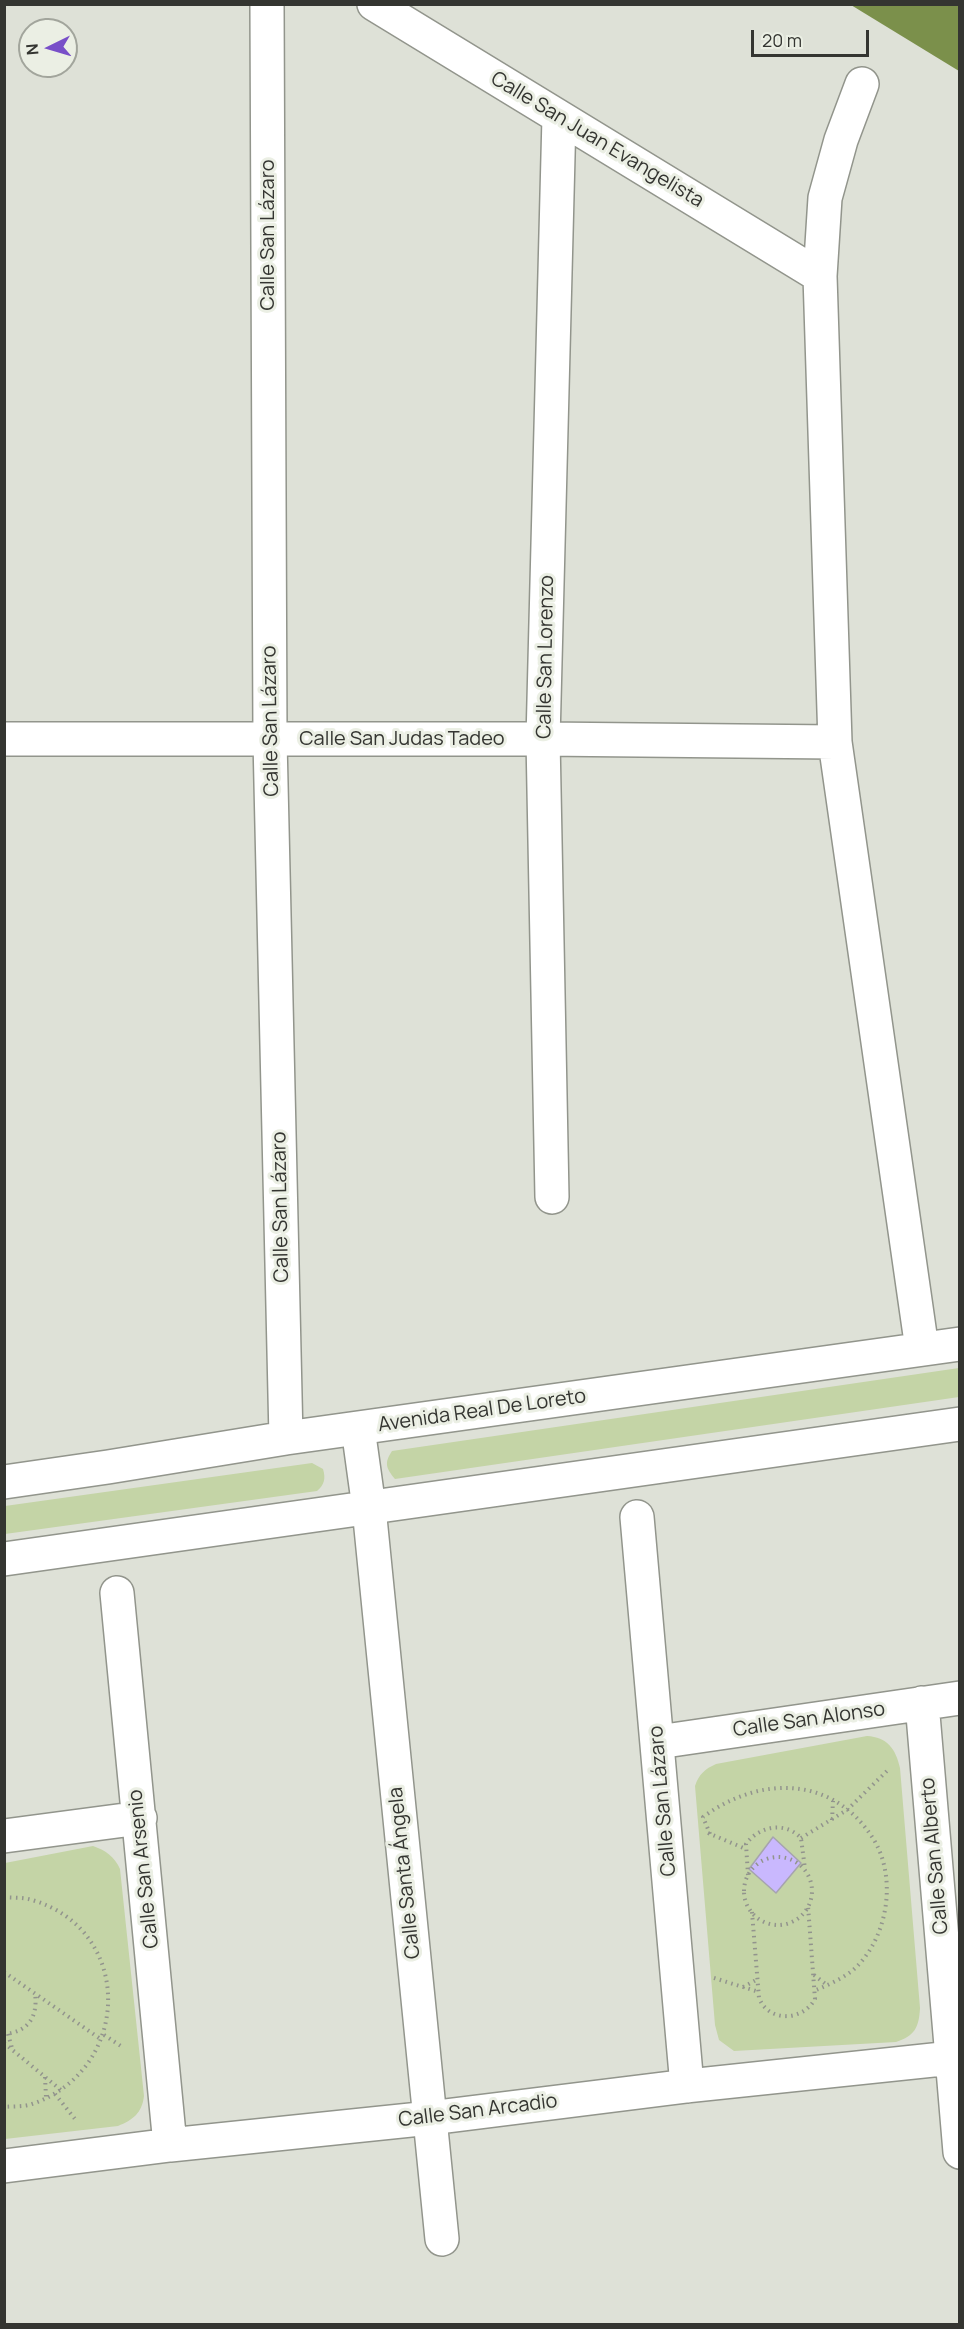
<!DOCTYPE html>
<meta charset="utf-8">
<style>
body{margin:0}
#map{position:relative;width:964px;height:2329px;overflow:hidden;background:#dee1d7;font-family:Manrope,sans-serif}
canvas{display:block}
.frame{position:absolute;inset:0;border:6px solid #343531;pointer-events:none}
.north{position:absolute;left:18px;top:18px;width:60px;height:60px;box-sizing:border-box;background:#ebefe4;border:2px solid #a2a59c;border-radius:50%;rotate:265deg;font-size:16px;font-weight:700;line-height:24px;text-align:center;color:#343531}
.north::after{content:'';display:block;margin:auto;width:21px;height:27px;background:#784fc8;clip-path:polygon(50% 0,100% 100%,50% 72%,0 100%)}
.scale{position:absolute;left:751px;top:30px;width:118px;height:27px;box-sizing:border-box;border:3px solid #343531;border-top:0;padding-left:8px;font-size:18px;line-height:21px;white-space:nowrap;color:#343531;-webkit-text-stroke:4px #ebefe4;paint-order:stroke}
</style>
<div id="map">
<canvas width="964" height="2329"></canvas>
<div class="frame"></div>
<div class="north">N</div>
<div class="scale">20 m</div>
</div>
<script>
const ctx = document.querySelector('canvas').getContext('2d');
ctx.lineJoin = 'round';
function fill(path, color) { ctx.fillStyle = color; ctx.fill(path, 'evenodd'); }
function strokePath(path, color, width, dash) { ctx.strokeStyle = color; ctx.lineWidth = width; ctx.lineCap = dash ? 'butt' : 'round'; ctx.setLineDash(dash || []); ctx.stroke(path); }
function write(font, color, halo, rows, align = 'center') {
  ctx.font = font + ' Manrope,sans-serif'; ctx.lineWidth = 6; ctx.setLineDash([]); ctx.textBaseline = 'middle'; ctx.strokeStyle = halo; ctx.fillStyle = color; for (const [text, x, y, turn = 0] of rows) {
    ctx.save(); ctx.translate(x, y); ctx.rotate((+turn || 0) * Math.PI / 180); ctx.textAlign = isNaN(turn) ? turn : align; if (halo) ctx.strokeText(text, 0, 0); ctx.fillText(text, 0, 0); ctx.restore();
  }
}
fill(new Path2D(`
 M959,1368V1397L395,1479C386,1468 384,1463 392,1451Z
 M312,1463L323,1469C326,1479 324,1485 317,1491L5,1534V1506Z
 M867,1736C887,1737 896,1749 900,1768L920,2008C919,2027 915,2036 896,2042L734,2051L719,2040L715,2025L695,1786C699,1774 705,1769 716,1764Z
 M93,1846C105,1850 115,1857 120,1869L144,2096C142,2113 133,2120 118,2126L5,2139V1863Z`), '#c4d4a6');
fill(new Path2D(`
 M851,5H959V71Z`), '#7b904b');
const building = new Path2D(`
 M773,1837L801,1863L776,1893L749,1869Z`);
fill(building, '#c9b8fe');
strokePath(building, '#a6a4ae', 1.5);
const minor = new Path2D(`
 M267,4L270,740L286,1438
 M374,4L820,276
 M862,84L841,140L825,198L820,276L835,742L922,1349
 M4,739H543L835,742
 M552,1197L543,739L559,117
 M358,1428L369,1508L442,2239
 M4,1482L108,1467L286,1438L960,1344
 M637,1517L687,2086
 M4,1559L960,1424
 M117,1593L170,2145
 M922,1703L960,2152
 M658,1742L960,1698
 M4,1836L140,1818
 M4,2166L170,2145L430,2118L687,2086L952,2058`);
strokePath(minor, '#92958c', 36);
strokePath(new Path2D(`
 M832,1820L833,1801
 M708,1833L746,1849
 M710,1834L703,1817C760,1775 834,1775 874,1840C898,1880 887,1941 852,1971C841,1979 828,1985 816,1990
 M801,1838L847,1810L890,1768
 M744 1891a34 34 0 1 1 68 0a34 34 0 1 1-68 0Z
 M748,1875L746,1844C759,1826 785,1821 801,1838L805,1869
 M4,1897C13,1898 24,1897 32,1900C135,1930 132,2070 32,2104C24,2107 13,2106 4,2107
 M752,1912L759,1998C769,2023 803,2021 815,1999L808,1906
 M4,1972L102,2040
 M814,1975L827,1985
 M714,1978L759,1992
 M743,1987L758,1979
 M4,2034C29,2032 38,2016 35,1993
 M8,2034L12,2048
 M104,2035L124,2048
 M4,2043L62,2091
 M45,2077L46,2097
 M55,2094L75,2119`), '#92948d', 4, [1.5, 4.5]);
strokePath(minor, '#fff', 33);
write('20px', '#343531', '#ebefe4', [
 ["Calle San Juan Evangelista",597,140,31],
 ["Calle San Lázaro",268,235,-90],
 ["Calle San Lorenzo",546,657,-89],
 ["Calle San Lázaro",271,721,-91],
 ["Calle San Judas Tadeo",402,739],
 ["Calle San Lázaro",281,1207,-91],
 ["Avenida Real De Loreto",482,1411,-8],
 ["Calle San Alonso",809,1720,-8],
 ["Calle San Lázaro",663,1801,-95],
 ["Calle San Alberto",935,1856,-95],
 ["Calle San Arsenio",144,1869,-96],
 ["Calle Santa Ángela",405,1873,-96],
 ["Calle San Arcadio",478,2111,-7]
]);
</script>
